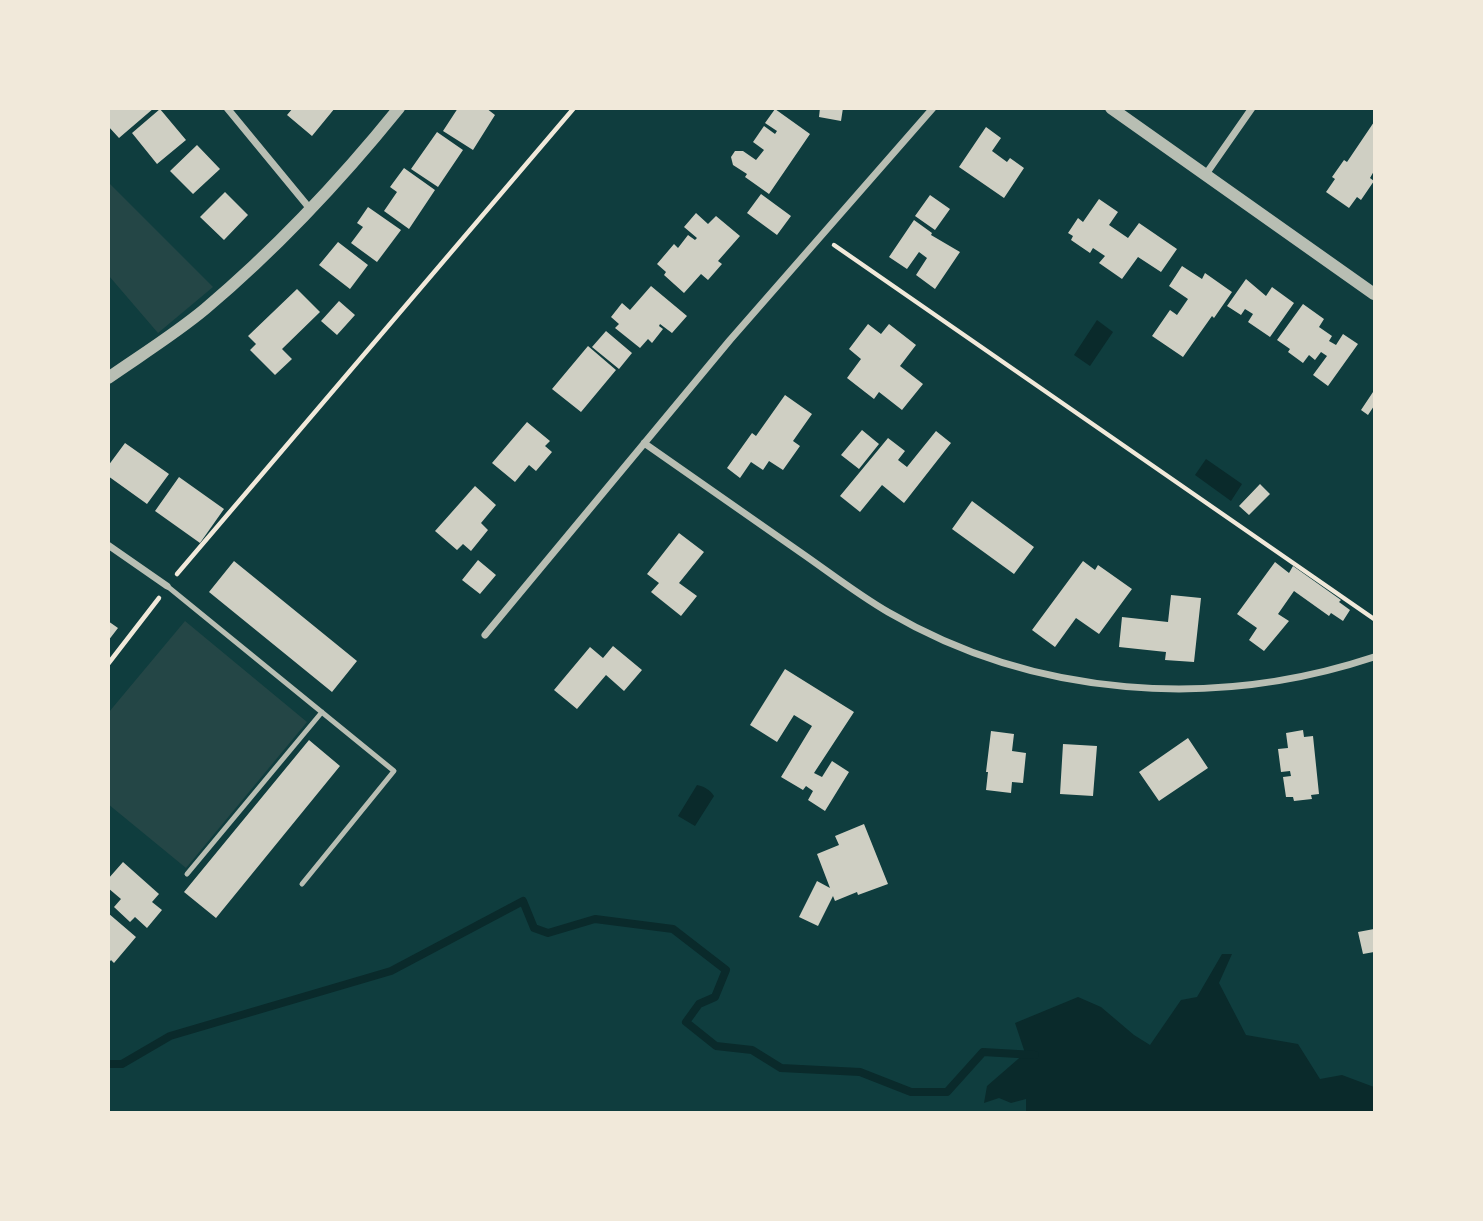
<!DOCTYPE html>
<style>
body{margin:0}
#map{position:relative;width:1483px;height:1221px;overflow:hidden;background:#0f3d3e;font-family:"Public Sans",sans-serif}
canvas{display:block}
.frame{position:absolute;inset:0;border:110px solid #f1e9da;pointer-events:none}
</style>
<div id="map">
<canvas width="1483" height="1221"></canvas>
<div class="frame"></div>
</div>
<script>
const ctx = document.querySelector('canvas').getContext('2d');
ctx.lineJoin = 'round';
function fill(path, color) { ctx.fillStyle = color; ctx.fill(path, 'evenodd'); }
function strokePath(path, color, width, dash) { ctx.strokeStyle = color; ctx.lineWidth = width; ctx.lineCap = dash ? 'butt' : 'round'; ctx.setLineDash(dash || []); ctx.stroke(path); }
fill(new Path2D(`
 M108,182L213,287L158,333L109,276Z
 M185,621L307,722L186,868L108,804L109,712Z`), '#244646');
fill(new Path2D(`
 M1097,320L1113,332L1090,366L1074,355Z
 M1206,459L1242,484L1231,501L1195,475Z
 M697,785C705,787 709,789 714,796L695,826L678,816Z
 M1222,954H1232L1219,983L1246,1035L1298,1044L1320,1079L1342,1075L1374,1087V1112H1026V1099L1011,1103L999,1098L984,1103L987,1086L1025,1053L1015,1023L1078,997L1101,1007L1134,1035L1150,1045L1181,1000L1197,997Z`), '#0a2a2b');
strokePath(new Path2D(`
 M108,1064H122L170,1036L391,971L523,901L534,928L548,933L595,919L673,929L726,970L715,997L699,1004L686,1022L716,1046L752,1050L781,1068L860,1072L911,1092H947L983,1052L1035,1055`), '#0a2a2b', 8);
fill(new Path2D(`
 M108,108H154L119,138L108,126Z
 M293,108H335L312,136L287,115Z
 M458,108H486L495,115L473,150L443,131Z
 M820,108H843L841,121L819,117Z
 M160,109L186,140L157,164L132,133Z
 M775,109L810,134L769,194L745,177L747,174L733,165L731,157L735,151H743L756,160L764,150L753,142L764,126L775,134L777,131L765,123Z
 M1374,122V171L1370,178L1374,181L1361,200L1357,197L1349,208L1326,192L1335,179L1332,177L1344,160L1347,162Z
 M986,127L1001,138L992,151L1007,162L1010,158L1024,168L1004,198L959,167Z
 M437,132L463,150L438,187L411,169Z
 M197,145L220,169L193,194L170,171Z
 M404,168L435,190L409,229L384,211L397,192L390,187Z
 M225,192L248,215L224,240L200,217Z
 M761,194L791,216L777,235L747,213Z
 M930,195L950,209L935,230L915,216Z
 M1099,199L1118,212L1109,225L1128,238L1139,223L1177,249L1161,272L1138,257L1122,279L1099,263L1105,256L1093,248L1090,253L1071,240L1073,236L1068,233L1078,218L1083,222Z
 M368,207L401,230L377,262L351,243L363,227L357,223Z
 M696,213L708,224L716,216L740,236L718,261L722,264L708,280L701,274L684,293L664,275L666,272L657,264L674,244L678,248L688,235L695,240L697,238L684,227Z
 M914,220L932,233L931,235L960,252L935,289L916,275L927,258L919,252L907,269L889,257Z
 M338,242L368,265L350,289L319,265Z
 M1182,266L1202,279L1205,273L1232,292L1214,318L1212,316L1183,357L1152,336L1170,310L1177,315L1188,299L1169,286Z
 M1246,279L1266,296L1272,287L1294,303L1270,337L1248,322L1253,314L1245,309L1241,315L1227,306Z
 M651,286L687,316L672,333L660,324L659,326L663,329L652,343L648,339L640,348L615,328L619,324L611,317L622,303L630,310Z
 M297,289L320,312L282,349L292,359L275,375L250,350L256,344L248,336Z
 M339,301L355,315L337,335L321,321Z
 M1303,304L1324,319L1319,327L1332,336L1329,341L1336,345L1343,334L1358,344L1328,386L1313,375L1327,356L1321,352L1315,360L1309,355L1303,363L1288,352L1290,349L1277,340Z
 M868,324L881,334L889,324L916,345L900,366L923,384L902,410L879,392L874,399L847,378L861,359L849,349Z
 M606,331L632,353L619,369L592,347Z
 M588,346L616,370L581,412L552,389Z
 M1373,392L1374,406L1368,415L1361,410Z
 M785,395L812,414L793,441L800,446L783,470L769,461L763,470L751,462L740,478L727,468L752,433L756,436Z
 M527,422L550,441L545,446L552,452L536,471L529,465L515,482L492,463Z
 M862,430L879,444L859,469L841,455Z
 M936,431L951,443L904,503L882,485L860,512L840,496L888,438L905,451L898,460L907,467Z
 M125,443L169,474L147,504L108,476V466Z
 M179,477L224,509L200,543L155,511Z
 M1260,484L1270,494L1249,515L1239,506Z
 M475,486L496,505L481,523L488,530L471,551L463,544L457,550L435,531Z
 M972,501L1034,547L1014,574L952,529Z
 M679,533L704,552L679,583L697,596L681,616L651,592L659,583L647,574Z
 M478,560L496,575L480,594L462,580Z
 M234,561L357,661L332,692L209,592Z
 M1083,561L1095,570L1098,565L1132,589L1099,634L1076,618L1055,647L1032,630Z
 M1275,562L1289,573L1293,566L1341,600L1339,602L1350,610L1343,621L1331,613L1329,616L1294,591L1278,614L1289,621L1264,651L1249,640L1257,628L1237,614Z
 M1171,595L1201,598L1194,662L1165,660L1166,652L1119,647L1122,617L1168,622Z
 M108,621L118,628L108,641Z
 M613,646L642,670L624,691L606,675L577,709L554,690L590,647L603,658Z
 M785,669L854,712L814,773L822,777L832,761L849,772L825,811L808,800L813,791L806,786L803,790L781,777L812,726L794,715L777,742L750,725Z
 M1303,730L1304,737L1313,736L1319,794L1311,795L1312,799L1294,801L1293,797H1286L1283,777L1291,776L1290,771L1281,772L1278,749L1288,748L1286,733Z
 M991,731L1014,734L1012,751L1026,753L1023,783L1012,782L1011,793L986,790L988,772H986Z
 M1188,738L1208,768L1159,801L1139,772Z
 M309,740L340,766L216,918L184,892Z
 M1063,744L1097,746L1093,796L1060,794Z
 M864,824L888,884L858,895L857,892L835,901L833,896L818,926L799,917L817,881L830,888L817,854L839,845L835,836Z
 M123,862L159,894L152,902L162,910L147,928L135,917L130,922L114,907L121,899L108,888V879Z
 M108,913L136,937L114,963L111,960L108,964Z
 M1374,929V952L1363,954L1358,932Z`), '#cfcfc3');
strokePath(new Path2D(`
 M834,245L1374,619
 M177,574L574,108
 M108,664L159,598`), '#f1e9da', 4.5);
strokePath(new Path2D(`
 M167,586L394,771L302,884
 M187,874L322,712`), '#b8beb3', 5);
strokePath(new Path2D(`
 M227,108L311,210
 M1206,174L1252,108
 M644,443C696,479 748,516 800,552C829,572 857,594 888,612C1035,698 1214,710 1374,657
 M108,545L167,586
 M485,635L730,340L933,108`), '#b8beb3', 7);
strokePath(new Path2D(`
 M1111,108L1374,294
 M108,378C141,355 175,334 205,309C276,249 340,181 399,108`), '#b8beb3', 12);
</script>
